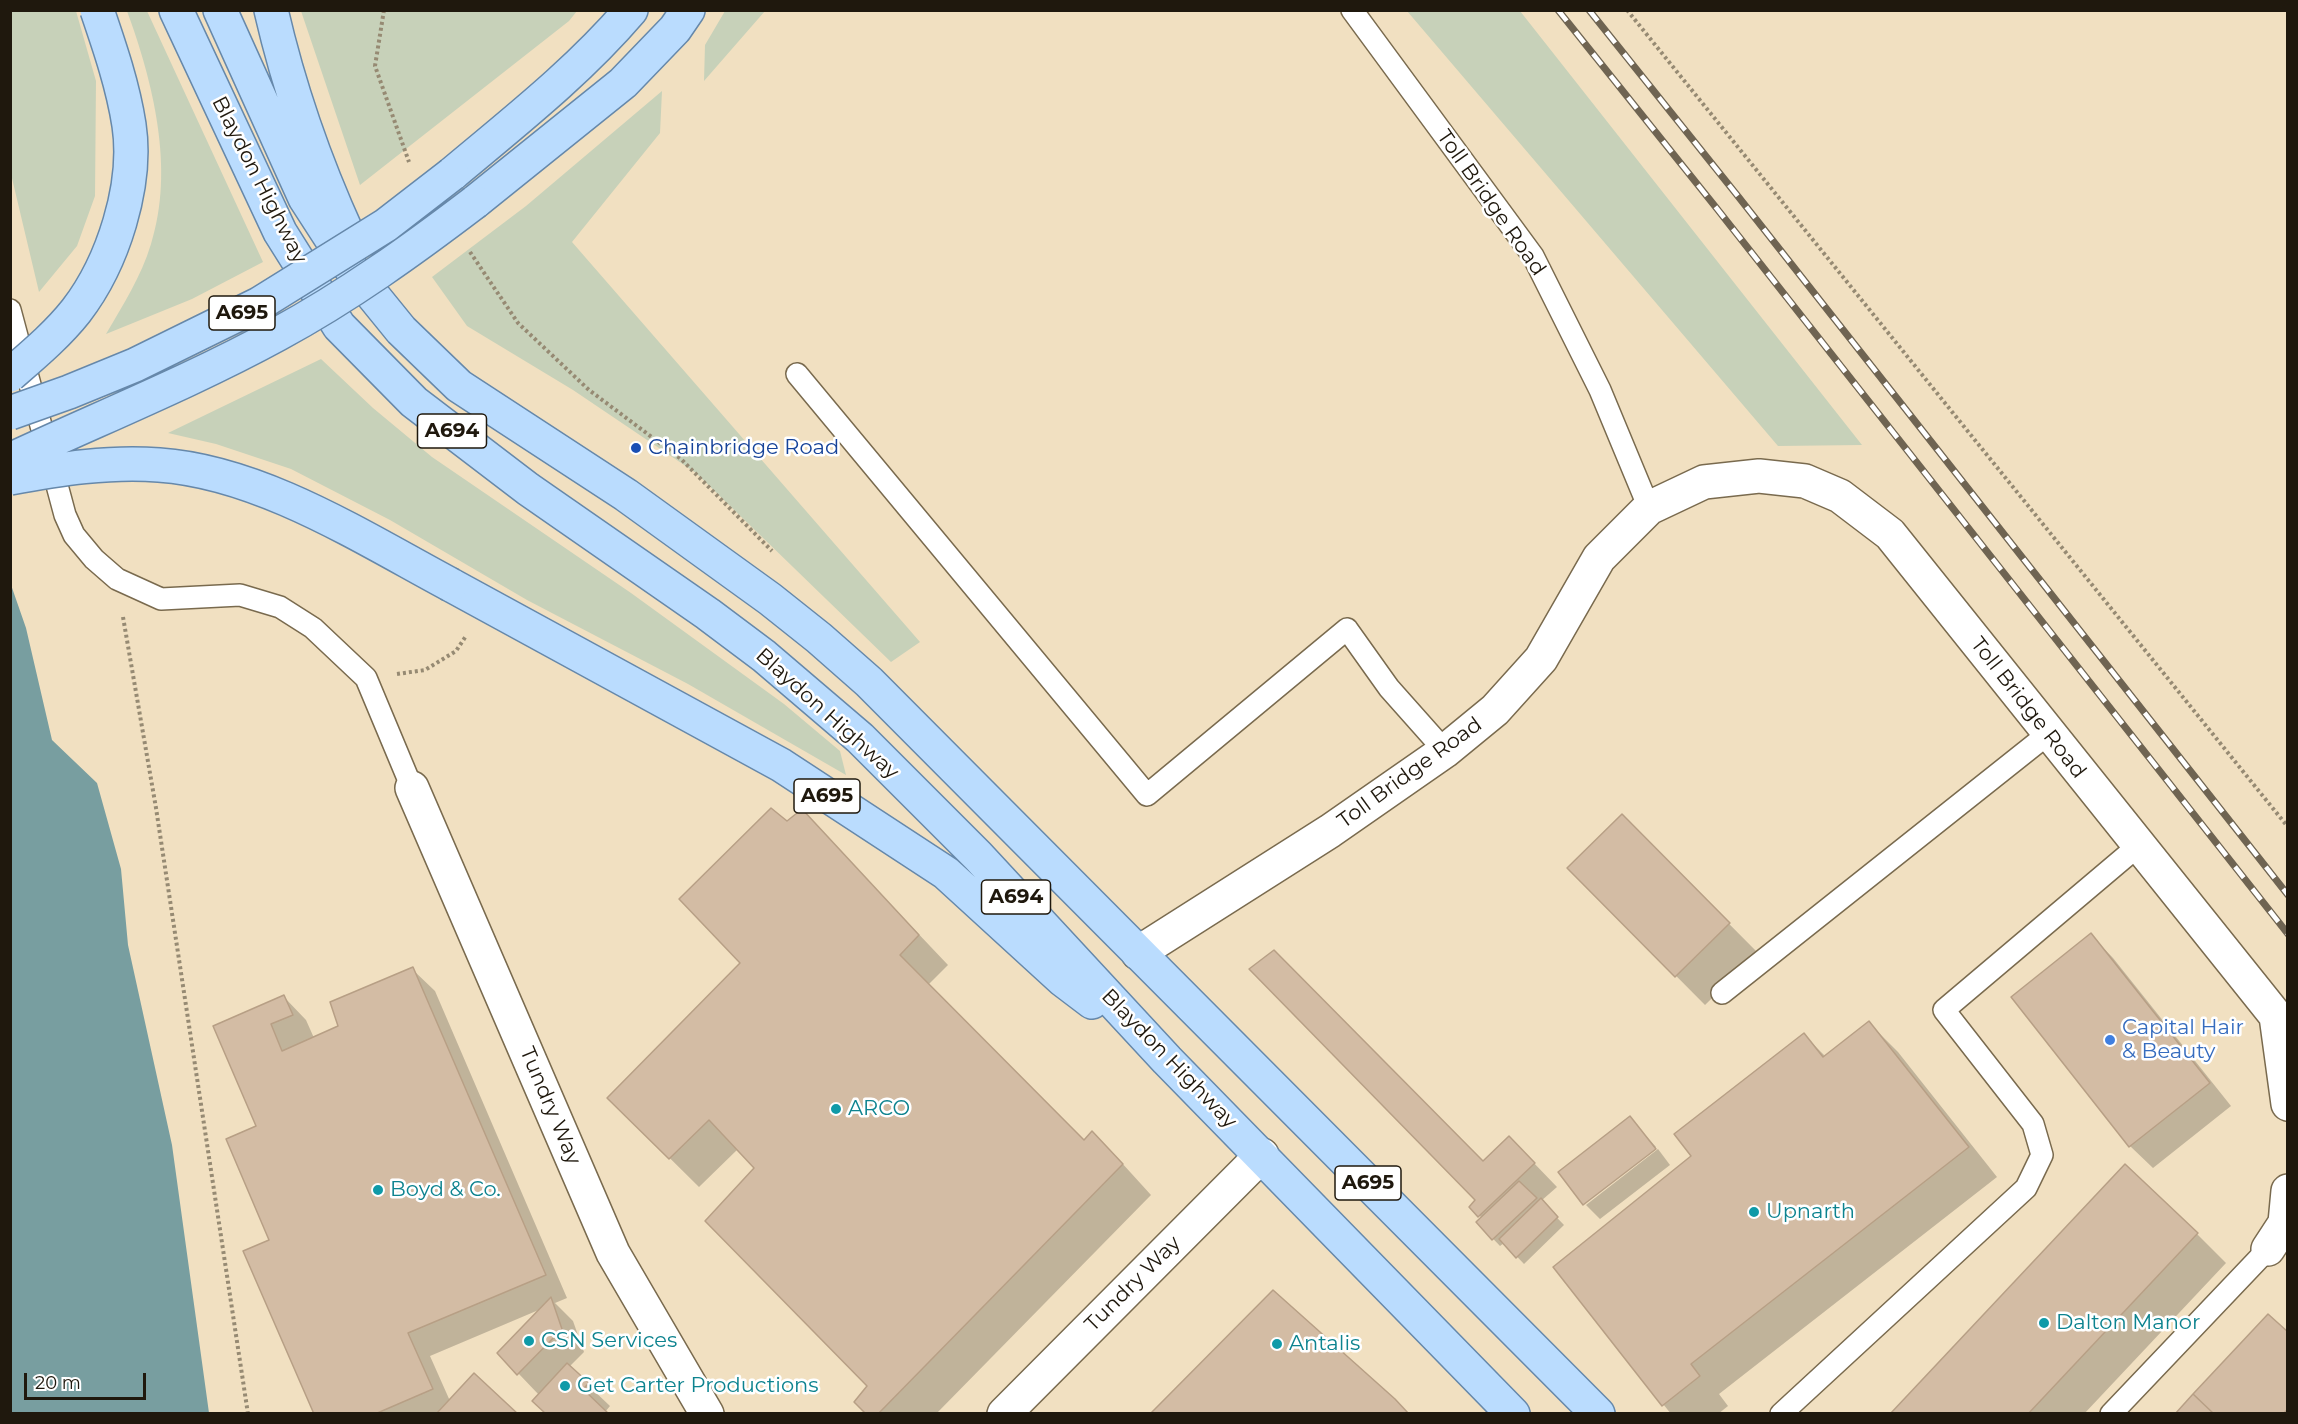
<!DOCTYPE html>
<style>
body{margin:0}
#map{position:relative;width:2298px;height:1424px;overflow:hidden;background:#f1e0c1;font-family:Montserrat,sans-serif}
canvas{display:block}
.frame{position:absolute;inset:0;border:12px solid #1f180d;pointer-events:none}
.scale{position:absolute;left:24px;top:1373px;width:122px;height:27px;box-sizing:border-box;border:3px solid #1f180d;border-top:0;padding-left:8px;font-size:18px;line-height:21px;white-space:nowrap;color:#1f180d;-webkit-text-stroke:4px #fff;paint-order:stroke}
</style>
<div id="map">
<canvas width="2298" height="1424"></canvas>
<div class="frame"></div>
<div class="scale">20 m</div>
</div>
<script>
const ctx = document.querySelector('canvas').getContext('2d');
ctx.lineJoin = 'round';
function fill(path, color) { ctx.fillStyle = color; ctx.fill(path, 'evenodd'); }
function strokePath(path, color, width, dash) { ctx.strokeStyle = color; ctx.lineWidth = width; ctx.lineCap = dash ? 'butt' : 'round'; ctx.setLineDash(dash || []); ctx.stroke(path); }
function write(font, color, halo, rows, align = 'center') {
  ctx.font = font + ' Montserrat,sans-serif'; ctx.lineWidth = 5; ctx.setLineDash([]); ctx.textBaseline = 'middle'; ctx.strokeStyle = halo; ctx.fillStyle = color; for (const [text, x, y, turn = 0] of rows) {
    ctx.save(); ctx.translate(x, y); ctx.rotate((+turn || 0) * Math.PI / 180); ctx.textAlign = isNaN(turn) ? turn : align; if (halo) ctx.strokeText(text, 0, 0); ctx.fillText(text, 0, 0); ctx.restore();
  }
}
fill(new Path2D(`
 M10,11H76L96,81L95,196L77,246L39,292L11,174Z
 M127,11H147L263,262L192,299L106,334C123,305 141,277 151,244C175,169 153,82 127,11Z
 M301,11V10L577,11L569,21L360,185Z
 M725,11H765L704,81L705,45Z
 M1407,11H1520L1862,445L1778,446Z
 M662,91L660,133L572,242L920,642L891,662L696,473L573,390L467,326L432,277L526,206Z
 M321,359L373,408L432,457L631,593L784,704L840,751L846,775L688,684L527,600L390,520L291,469L216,444L168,433Z`), '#c7d1b9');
fill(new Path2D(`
 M10,582L26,628L52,740L97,783L121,869L128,945L172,1145L209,1413H11Z`), '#789ea0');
fill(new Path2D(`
 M802,811L948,965L928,985L1084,1142L1121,1162L1151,1195L936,1414H868L869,1386L756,1168L738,1149L699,1187L609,1098L742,963L787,823Z
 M1622,816L1758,953L1705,1005L1569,868Z
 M2091,935L2113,958L2231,1106L2153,1168L2130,1146Z
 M412,969L435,991L567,1298L555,1303L573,1321L584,1352L569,1367L610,1406L605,1412L539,1395L499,1353L541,1309L430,1356L450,1401L516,1414H316L271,1241L258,1127L215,1027L284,997L306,1020L314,1038L339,1026Z
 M1869,1023L1898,1052L1997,1177L1719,1394L1728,1406L1718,1414H1671L1555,1267L1693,1156L1804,1035L1826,1057Z
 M1630,1118L1656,1147L1584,1203Z
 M1658,1149L1670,1165L1600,1219L1586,1205Z
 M1531,1160L1557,1187L1541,1201L1564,1225L1524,1264L1504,1243L1500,1246L1478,1223L1482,1218L1471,1207L1477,1200L1483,1163Z
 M2197,1234L2226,1263L2084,1414H1892Z`), '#0003');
const building = new Path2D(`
 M771,808L787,821L802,809L919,935L900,955L1084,1140L1092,1131L1123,1164L878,1414H866L854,1402L867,1386L705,1221L754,1168L709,1120L669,1159L607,1098L740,963L679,899Z
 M1622,814L1730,923L1675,977L1567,868Z
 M2091,933L2210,1083L2129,1147L2011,997Z
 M1274,950L1483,1161L1509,1136L1535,1163L1478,1217L1469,1207L1475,1200L1249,969Z
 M413,967L546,1275L408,1333L433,1389L375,1414H314L243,1251L269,1240L226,1139L256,1126L213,1026L284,995L293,1015L271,1024L282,1051L338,1026L330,1002Z
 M1869,1021L1969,1147L1691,1364L1700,1376L1662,1406L1553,1267L1691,1156L1674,1134L1804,1033L1823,1057Z
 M1630,1116L1656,1149L1583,1205L1558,1172Z
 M2125,1164L2198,1233L2028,1414H1890Z
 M1519,1181L1537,1198L1492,1240L1476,1222Z
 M1541,1198L1558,1217L1516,1258L1499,1239Z
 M1273,1290L1395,1399L1409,1414H1150Z
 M551,1297L562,1329L517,1375L497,1353Z
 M2268,1314L2288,1332V1409L2283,1414H2214L2193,1394Z
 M567,1363L589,1383L583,1389L609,1414H546L532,1401Z
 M474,1373L518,1414H436Z
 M2193,1394L2214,1414H2175Z`);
fill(building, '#d3bca4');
strokePath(building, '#b79f85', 1.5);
const lane = new Path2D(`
 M1352,10L1533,256L1600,390L1649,508
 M10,310L65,515L74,535L94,559L117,579L161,599L240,595L280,607L313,628L366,678L412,788
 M797,374L1147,795L1347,629L1389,688L1445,751
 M1722,993L2048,734
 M1781,1414L2026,1188L2042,1155L2033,1124L1944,1010L2138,846
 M2111,1414L2268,1249`);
const street = new Path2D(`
 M412,788L613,1253L707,1414
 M1138,953L1330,831L1445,751L1495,710L1541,659L1599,558L1649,508L1704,482L1759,476L1805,481L1840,496L1890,534L2276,1016L2288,1104
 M2268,1249L2285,1223L2288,1191
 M1004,1414L1262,1155`);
const primary = new Path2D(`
 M176,10L280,232L339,326L414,402L528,489L708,614L764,656L860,738L978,856L1167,1060L1513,1414
 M220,10L305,198L349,266L401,330L459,386L626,495L770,599L819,638L869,682L1598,1414
 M271,10C289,88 315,163 348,235
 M452,174C514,122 578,72 631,10
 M475,202L623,83L675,29L688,10
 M451,585L781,765L946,873L1063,980L1092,1002`);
strokePath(lane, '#796a4e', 24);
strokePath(street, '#796a4e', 36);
strokePath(primary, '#68a', 36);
strokePath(new Path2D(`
 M384,10L375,66L409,162
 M1627,10L2288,827
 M470,252L518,323L589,390L681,459L772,551
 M123,617L156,808L248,1414
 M397,674L425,670L456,651L466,636`), '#968a73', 4, [3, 3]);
strokePath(lane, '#fff', 21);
strokePath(street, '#fff', 33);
strokePath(primary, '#badcfe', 33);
const rail = new Path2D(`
 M1558,10L1718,210L2288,934
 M1589,10L1737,195L2288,895`);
strokePath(rail, '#6f6452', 7);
strokePath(rail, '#fff', 4.5, [14]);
const primaryBridge = new Path2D(`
 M10,375C33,355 57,335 76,311C113,263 138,185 129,125C123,86 110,48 97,10
 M10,413L69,392L135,365L259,304L386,225L452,174
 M10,460C100,418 192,381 278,334C348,296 412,250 475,202
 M10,478C59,469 110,461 159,465C261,472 363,538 451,585`);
strokePath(primaryBridge, '#68a', 36, []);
strokePath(primaryBridge, '#badcfe', 33);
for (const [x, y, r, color] of [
 [636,448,6,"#1a4fb4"],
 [2110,1040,6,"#3f7fe0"],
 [836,1109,6,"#0f9aa8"],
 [378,1190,6,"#0f9aa8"],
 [1754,1212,6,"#0f9aa8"],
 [2044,1323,6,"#0f9aa8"],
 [529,1341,6,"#0f9aa8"],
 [1277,1344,6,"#0f9aa8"],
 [565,1386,6,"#0f9aa8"]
]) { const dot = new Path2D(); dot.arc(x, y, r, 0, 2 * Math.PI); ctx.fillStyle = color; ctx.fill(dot); strokePath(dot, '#fff', 2); }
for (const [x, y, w] of [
 [242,313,66],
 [452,431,69],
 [827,796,66],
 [1016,897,69],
 [1368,1183,66]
]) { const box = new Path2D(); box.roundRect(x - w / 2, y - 17, w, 34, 4.5); ctx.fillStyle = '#fff'; ctx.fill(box); strokePath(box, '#1f180d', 1.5); }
write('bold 20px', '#1f180d', null, [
 ["A695",242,313],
 ["A694",452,431],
 ["A695",827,796],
 ["A694",1016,897],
 ["A695",1368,1183]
]);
write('21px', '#1f180d', '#fff', [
 ["Blaydon Highway",259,180,63],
 ["Toll Bridge Road",1491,203,55],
 ["Toll Bridge Road",2028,708,52],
 ["Blaydon Highway",827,714,42],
 ["Toll Bridge Road",1410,773,-36],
 ["Blaydon Highway",1169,1059,46],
 ["Tundry Way",550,1106,67],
 ["Tundry Way",1133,1284,-45]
]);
write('21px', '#164399', '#fff', [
 ["Chainbridge Road",648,448]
], 'left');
write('21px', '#366cbe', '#fff', [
 ["Capital Hair",2122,1028],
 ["& Beauty",2122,1052]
], 'left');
write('21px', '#0d838f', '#fff', [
 ["ARCO",848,1109],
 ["Boyd & Co.",390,1190],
 ["Upnarth",1766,1212],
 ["Dalton Manor",2056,1323],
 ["CSN Services",541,1341],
 ["Antalis",1289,1344],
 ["Get Carter Productions",577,1386]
], 'left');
</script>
